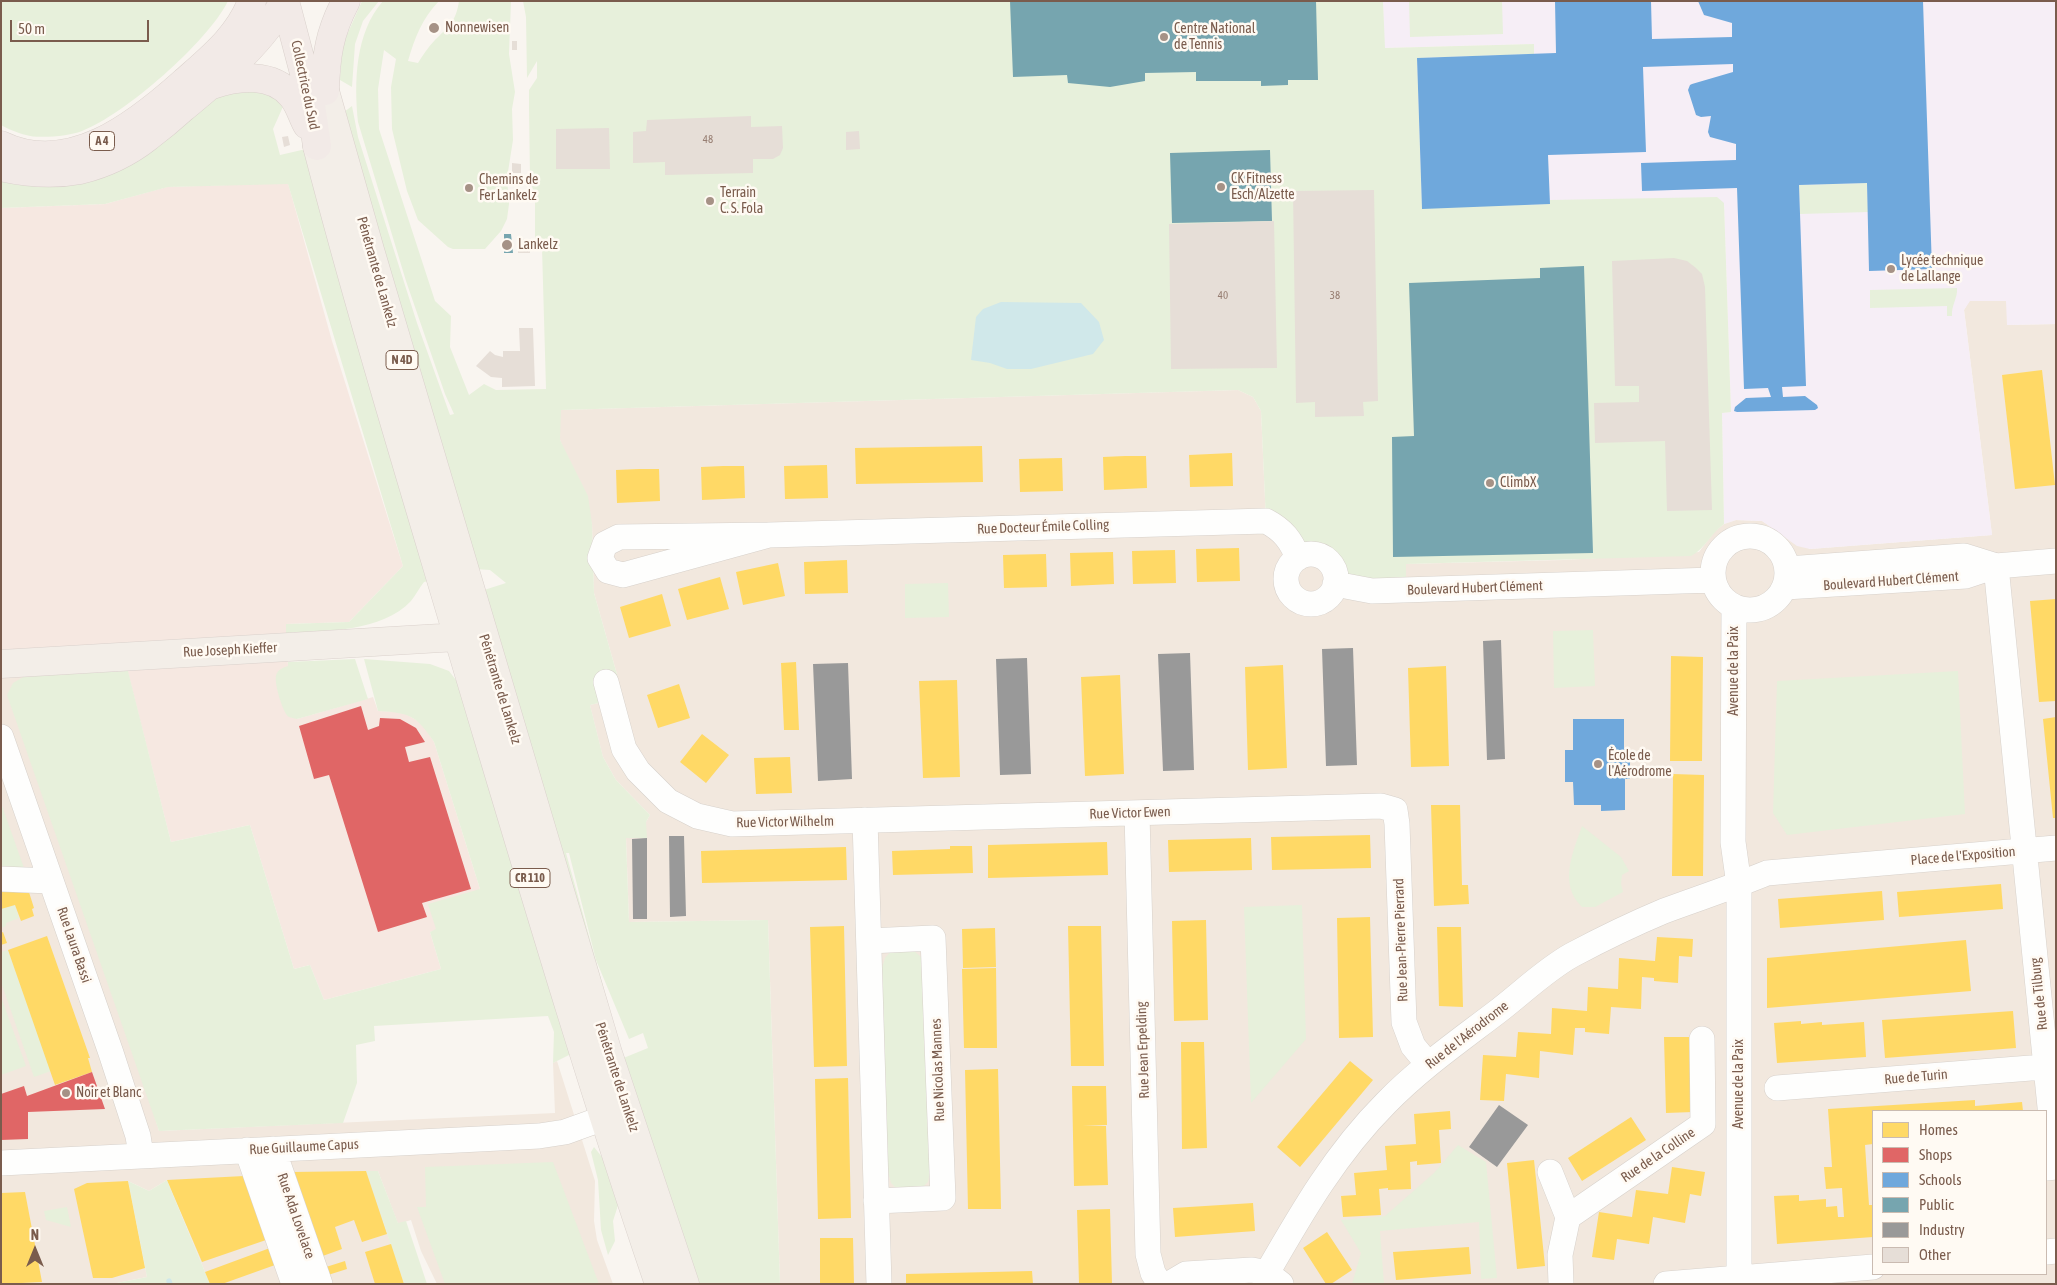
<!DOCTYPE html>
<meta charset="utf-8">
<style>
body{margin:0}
#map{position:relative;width:2057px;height:1285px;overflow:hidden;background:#f9f5f0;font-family:"Asap Condensed",sans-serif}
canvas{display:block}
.frame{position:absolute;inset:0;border:2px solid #7a5c4d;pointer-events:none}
.legend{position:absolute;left:1872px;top:1110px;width:175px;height:165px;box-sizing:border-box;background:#fffaf3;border:1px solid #cabbb1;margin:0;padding:6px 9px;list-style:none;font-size:15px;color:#7a5c4d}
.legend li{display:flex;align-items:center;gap:10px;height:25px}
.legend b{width:25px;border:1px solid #cabbb1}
.north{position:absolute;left:10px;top:1225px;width:50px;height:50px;-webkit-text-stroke:4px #fffaf3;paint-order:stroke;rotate:0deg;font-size:14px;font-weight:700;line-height:20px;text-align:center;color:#7a5c4d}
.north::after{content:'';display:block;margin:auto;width:18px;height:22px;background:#7a5c4d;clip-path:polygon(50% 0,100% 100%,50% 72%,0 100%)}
.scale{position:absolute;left:10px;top:20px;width:139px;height:22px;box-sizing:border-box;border:2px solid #7a5c4d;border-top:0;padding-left:6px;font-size:15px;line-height:18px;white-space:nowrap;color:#7a5c4d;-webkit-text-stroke:4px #fffaf3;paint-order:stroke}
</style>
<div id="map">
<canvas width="2057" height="1285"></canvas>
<div class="frame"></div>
<ul class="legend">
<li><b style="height:14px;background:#ffd966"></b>Homes</li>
<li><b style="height:14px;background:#e06666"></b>Shops</li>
<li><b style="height:14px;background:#6fa8dc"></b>Schools</li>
<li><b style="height:14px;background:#76a5af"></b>Public</li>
<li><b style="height:14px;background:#999"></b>Industry</li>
<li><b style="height:14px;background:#e6ded7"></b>Other</li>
</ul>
<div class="north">N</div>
<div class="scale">50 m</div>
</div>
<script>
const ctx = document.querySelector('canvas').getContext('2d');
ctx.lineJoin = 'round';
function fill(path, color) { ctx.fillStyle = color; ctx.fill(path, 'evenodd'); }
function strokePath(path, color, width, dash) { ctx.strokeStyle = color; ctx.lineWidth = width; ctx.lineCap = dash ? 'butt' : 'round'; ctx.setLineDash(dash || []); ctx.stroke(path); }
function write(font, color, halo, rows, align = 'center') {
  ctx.font = font + ' "Asap Condensed",sans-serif'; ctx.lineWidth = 5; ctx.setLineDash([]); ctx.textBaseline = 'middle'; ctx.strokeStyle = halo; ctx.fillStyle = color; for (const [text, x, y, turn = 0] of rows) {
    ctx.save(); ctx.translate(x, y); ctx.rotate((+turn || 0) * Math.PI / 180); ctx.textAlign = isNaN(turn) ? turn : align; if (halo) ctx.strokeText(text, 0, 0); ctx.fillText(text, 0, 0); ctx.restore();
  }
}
fill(new Path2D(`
 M1969,301H2007V325L2056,324V1284H780L768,920L629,922L626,838H646V822L650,815L616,780L603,757L590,705L611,700L618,678L594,593L592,524L560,440V410L1238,390L1253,397L1261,411L1266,521L1306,554H1314L1329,562L1334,568L1336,576L1406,590L1405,564L1564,560L1699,552L1715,531L1724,524L1736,520L1762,521L1810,549L1992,535L1966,325L1964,310ZM1873,1111H2046V1274H1873Z
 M124,656L128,671L25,676L159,1131L555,1113L553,1063L557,1061L595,1181L594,1221L597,1240L613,1284H437L421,1251L411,1220L398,1224L378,1171H367L404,1284H210L167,1180L149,1191L128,1181L147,1277L112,1284H1V664Z`), '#f2e8de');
fill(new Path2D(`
 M288,183L332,341L403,566L349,622L286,624L288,666L297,719L373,697L378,711L402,712L422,723L434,742L480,889L436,930L430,932L441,969L324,1000L310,965L294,969L250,825L171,842L124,657L1,664V208L105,204L167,187Z`), '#f6e8e1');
fill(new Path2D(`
 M1383,1H2056V324L2007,325L2006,301H1970L1964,310L1992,535L1810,549L1797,546L1762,521L1736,520L1724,524L1722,413L1731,412L1724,203L1550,204L1422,209L1417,58L1534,54V44L1384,48Z`), '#f6eef6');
fill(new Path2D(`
 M1,1H228C208,42 124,115 82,131C71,136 37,139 26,135C18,133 8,129 1,125Z
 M362,1H379L363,21L355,44L352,87L340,80L342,46Z
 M383,1H439C422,19 415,37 408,61L418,63C423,55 428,47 435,40C448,27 456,22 459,1H511L509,54L515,92L512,109L513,140L507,178L509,204L507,219L501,231L485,249H453L448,247L418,220L407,191L392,129L391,87L396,59L384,50L378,89L379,129L435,301L451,316L450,347L469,395L484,384L496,390L546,389L542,248L535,247V199L530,177L529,108V90L537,78V61L527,78L526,17L523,1H1383L1385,48L1534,44V54L1417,58L1422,208L1549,204L1550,200L1717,197L1724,203L1731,412L1722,413L1724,524C1711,533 1705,549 1691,556L1406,564V590L1336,576C1332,561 1322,554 1306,554L1266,521L1261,411L1253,397L1238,390L561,410L560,440L588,496L592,524L594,593L618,678L611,700L590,705L603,757L616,780L650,815L646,822L647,838H626L629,922L768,920L780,1284H695L621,1059L648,1048L643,1033L629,1039L596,960L569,853H566L619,1044L481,591L506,583L490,570L475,569L340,115L352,106L358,137L417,323L450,415L454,414L445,394L406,281L358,122C354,82 355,33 383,1Z
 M1409,1H1502L1503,34L1410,37Z
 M253,89L286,100L273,129L280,155L306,149L432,580L424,582C419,588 416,595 411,601C382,632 325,631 286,633V624L349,622L403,566L288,184L168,187L105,204L1,208V175L220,91Z
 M1867,183L1868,212L1800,214L1799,185Z
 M1957,288C1958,298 1951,305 1952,316H1947V306L1870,308V290Z
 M948,583L949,617L905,618V584Z
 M1593,630L1595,686L1554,688L1553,631Z
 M355,659L368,699L297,719C294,718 291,718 289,717C283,714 274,683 276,676C277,670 282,668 288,666V662Z
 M364,659L430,664L449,671L459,684L573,1053L553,1063L554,1032L548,1016L374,1026L375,1041L356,1045L357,1083L343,1123L159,1131L7,695L13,683L25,676L128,671L171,842L250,825L294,969L310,965L324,1000L441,969L430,932L436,929L428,904L480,889L434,742C416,715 410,713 378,711Z
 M1958,671L1965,814L1787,835L1773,813L1777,681Z
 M1,803L24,868L1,872Z
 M1582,826L1621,857L1629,871L1622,875L1621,884L1623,892L1595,907H1582C1558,884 1573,852 1582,826Z
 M15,905L19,918L6,923V926L1,928V909Z
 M1302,905L1306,1039L1251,1103L1244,907Z
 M8,950L51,1071L34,1077L1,982V952Z
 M892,950H913L921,957L930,1171L928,1182L920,1190L899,1191L891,1183L888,1172L882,968L885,958Z
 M1,997L26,1066L1,1075Z
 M1458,1145L1486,1162L1497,1278L1481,1279L1479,1222L1380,1231L1384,1284H1352L1361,1253L1341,1220L1385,1216L1434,1173Z
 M594,1147L610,1167L620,1199L613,1221L615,1241L608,1255L601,1230L598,1180L591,1152Z
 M553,1162L599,1284H445L417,1207H426L425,1167Z
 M366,1171H378L398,1223L406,1221L427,1284H404Z
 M167,1180L210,1284H112L147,1277L128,1181L149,1191Z
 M67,1207L71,1227L46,1220L44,1211Z`), '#e7f0db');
fill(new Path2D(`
 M1001,302L1081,303L1099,322L1104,340L1093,354L1031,369H1007L990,363L971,360L976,317L983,309Z`), '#d0e8ea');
fill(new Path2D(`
 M2042,370L2055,485L2015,489L2002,375Z
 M982,446L983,482L856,484L855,448Z
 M1232,453L1233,486L1190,487L1189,455Z
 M1125,456H1146L1147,488L1104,490L1103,457Z
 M1062,458L1063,491L1020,492L1019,459Z
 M827,465L828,498L785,499L784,466Z
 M723,466H744L745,498L702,500L701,467Z
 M639,469H659L660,501L617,503L616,470Z
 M1239,548L1240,581L1197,582L1196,549Z
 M1175,550L1176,583L1133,584L1132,551Z
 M1113,552L1114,584L1071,586L1070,553Z
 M1046,554L1047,587L1004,588L1003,555Z
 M847,560L848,593L805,594L804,562Z
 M778,563L785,596L743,605L736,572Z
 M720,577L729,609L687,620L678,589Z
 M662,594L671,626L629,638L620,607Z
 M2056,599V701L2039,702L2030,601Z
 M1671,656L1703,657L1702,761H1670Z
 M796,662L799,730H784L781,663Z
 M1283,665L1287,768L1248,770L1245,667Z
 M1446,666L1449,766L1411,767L1408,668Z
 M1120,675L1124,774L1085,776L1081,677Z
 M957,680L960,777L923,778L919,681Z
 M679,684L690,718L658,728L647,695Z
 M2056,717V818H2053L2043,719Z
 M702,734L729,755L706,783L680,762Z
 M790,757L792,793L756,794L754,758Z
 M1673,774L1704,775L1703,876H1672Z
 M1431,805H1460L1462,885H1468L1469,904L1434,906Z
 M1370,835L1371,868L1272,870L1271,837Z
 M1251,838L1252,870L1169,872L1168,840Z
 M1107,842L1108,875L988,878V845Z
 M950,846H972L973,873L893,875L892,851L950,849Z
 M846,847L847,880L702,883L701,851Z
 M2001,884L2003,909L1899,917L1897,892Z
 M1,888L28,889L34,908L32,909L34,916L21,921L15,905L1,909Z
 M1882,891L1884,920L1780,928L1778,899Z
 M1370,917L1373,1037L1339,1038L1337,918Z
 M1206,920L1208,1020L1174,1021L1172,921Z
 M844,926L847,1066L814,1067L810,927Z
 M1068,926H1101L1104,1066H1071Z
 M1437,927H1461L1463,1007L1439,1006Z
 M995,928L996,967L963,968L962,929Z
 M3,932L7,943L1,945V933Z
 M47,936L90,1058H88L92,1072L55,1085L8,950Z
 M1657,937L1693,939L1692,957L1679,956L1678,983L1654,981V978L1642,977L1641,1009L1611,1007L1609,1034L1585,1032V1028H1575L1573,1055L1540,1051L1539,1078L1506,1074L1504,1101L1480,1100L1483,1055L1516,1057L1518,1032L1551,1034L1552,1008L1587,1011L1588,987L1618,989L1619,958L1655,961Z
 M1966,940L1971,991L1767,1008V958Z
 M996,968L997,1048H964L962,969Z
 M2013,1011L2016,1048L1885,1058L1882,1020Z
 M1801,1021V1024L1822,1022V1025L1864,1022L1866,1057L1777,1063L1774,1023Z
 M1664,1037H1692L1693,1112L1666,1113Z
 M1181,1042H1204L1207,1148L1182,1149Z
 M1350,1061L1373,1080L1300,1167L1277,1147Z
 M998,1069L1001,1209H968L965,1070Z
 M848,1078L851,1218L818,1219L815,1079Z
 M1072,1086H1106L1107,1125H1083L1106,1126L1108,1185L1074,1186Z
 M1975,1100V1106L2022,1102L2023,1111H1873V1144L1865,1145L1869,1205H1873V1237L1777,1244L1774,1196L1799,1195V1201L1826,1199V1207L1837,1206L1838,1217H1844L1842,1188L1826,1189L1824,1167H1832L1828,1109Z
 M1450,1111L1451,1129L1439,1130L1441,1163L1417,1165V1161L1410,1162L1411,1189L1388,1190V1188L1379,1189L1381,1215L1343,1217L1341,1196L1356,1195L1354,1173L1387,1170L1385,1146L1416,1144L1414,1114Z
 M1631,1117L1646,1140L1582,1181L1568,1158Z
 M1534,1160L1545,1266L1517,1269L1507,1163Z
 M1672,1167L1705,1172L1701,1196L1690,1194L1685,1223L1653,1217L1649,1244L1617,1239L1614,1260L1592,1257L1599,1212L1632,1217L1636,1190L1668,1194Z
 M366,1171L387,1234L362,1242L354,1220L335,1227L342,1249L320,1257L291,1172Z
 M244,1176L266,1240L202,1262L167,1180Z
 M128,1181L145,1268L112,1278H93L74,1189L87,1183Z
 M25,1192L42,1282L1,1284V1193Z
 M1253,1203L1255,1231L1175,1237L1173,1208Z
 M1110,1209L1112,1284H1079L1077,1210Z
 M1327,1232L1352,1270L1331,1284H1326L1303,1248Z
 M820,1238H853L854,1284H820Z
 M391,1244L404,1284H375L365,1252Z
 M1469,1247L1471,1274L1396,1280L1393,1252Z
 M270,1248L275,1265L222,1284H210L205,1272Z
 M345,1261L347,1269L328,1275L326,1267Z
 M1032,1271L1033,1284H906V1274Z`), '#ffd966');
fill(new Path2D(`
 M361,706L368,730L379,726L380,718L400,719L416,728L425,742L405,747L409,762L430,757L471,889L422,903L427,917L378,932L329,775L314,779L299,726Z
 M92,1072L105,1109L28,1112V1139L1,1140V1094L24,1086L27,1096Z`), '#e06666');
fill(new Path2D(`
 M1555,1H1651L1652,39L1732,37V23L1704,15L1698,1H1923L1932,269L1869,271L1867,183L1799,185L1806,386L1782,387L1783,397L1805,396L1817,405L1818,408L1815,410L1737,412L1734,411L1735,407L1746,398L1771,397L1768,388L1744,389L1737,188L1642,191L1641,163L1736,160V144L1710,137L1708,132L1711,116L1701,117L1696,115L1688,90L1690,85L1692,84L1733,72V64L1643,67L1646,152L1548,155L1550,204L1422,209L1417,58L1556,53Z
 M1573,719H1624V749H1630V779H1625V810L1601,811V805H1574L1573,782H1565V750H1573Z`), '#6fa8dc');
fill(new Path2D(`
 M1010,1H1316L1318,80H1288V85L1261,86V81H1196V72L1145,73V81L1110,87L1068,83L1067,75L1013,77Z
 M1270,150L1272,221L1172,223L1170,153Z
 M504,234H511L513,253H504Z
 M1584,266L1593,553L1393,557L1392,437L1414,436L1409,283L1540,278V268Z`), '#76a5af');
fill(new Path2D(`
 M1501,640L1505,759L1487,760L1483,641Z
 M1353,648L1357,765L1326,766L1322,649Z
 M1190,653L1194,770L1163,771L1158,654Z
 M1027,658L1031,774L1000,775L996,659Z
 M848,663L852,779L818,781L813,664Z
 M669,836H684L686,916L670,917Z
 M647,838V919H633L632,839Z
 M1499,1105L1528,1125L1497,1167L1469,1147Z`), '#999');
strokePath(new Path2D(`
 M169,1281L170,1284`), '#d0e8ea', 5.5);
fill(new Path2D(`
 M512,41H517V50H512Z
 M751,116V127L782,126L783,148L780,155L773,159H753V173L665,175V162L633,163V132L646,131L647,120Z
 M609,128L610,169H556V129Z
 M859,131L860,149L846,150V132Z
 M288,136L290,145L284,147L282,137Z
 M512,163L521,164V173H512Z
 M1374,190L1378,401L1363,402L1364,416L1315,417V402L1296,403L1293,191Z
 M1274,221L1277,368L1171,369L1169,224Z
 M518,239H529L530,253H518Z
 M1674,258L1687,261L1696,268L1702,274L1705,287L1712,510L1667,511L1665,441L1595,443L1594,403L1639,402V386H1615L1612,261Z
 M519,328H533L535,386L502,387V378L491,377L476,366L490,351L495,355L503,357V351H520Z`), '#e6ded7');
const minor = new Path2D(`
 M769,535L1266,521C1283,530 1291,540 1298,558
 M769,535L623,575L608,571L600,558L605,544L619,537Z
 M1713 573a37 37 0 1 1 74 0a37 37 0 1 1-74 0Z
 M1286 579a25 25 0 1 1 50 0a25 25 0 1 1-50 0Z
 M1996,566L2056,1167L2046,1168
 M1788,569L1964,556L1996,566
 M1335,584L1372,591L1713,580
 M1785,587L1966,576L1996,566L2056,561
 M1734,607L1733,842L1739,885V1284
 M606,682L624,749L638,771L668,801L697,816L732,824L1381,806L1395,810L1397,824L1404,1022L1413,1046L1428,1064
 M1,737L111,1053L138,1136L141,1155
 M1137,813L1148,1254L1153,1273L1160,1284
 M865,820L879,1284
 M1,879L51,881
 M869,941L933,938L943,1198L876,1201
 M1777,1088L2056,1066
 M273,1149L320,1284
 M247,1150L294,1284
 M1,1163L539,1136L565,1132L604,1118
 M1550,1172L1568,1217L1560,1255L1561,1284
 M1568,1217L1703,1124L1702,1039
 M2046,1252L2056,1251
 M1267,1273C1302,1212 1336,1153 1386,1103C1419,1069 1459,1041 1497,1012C1522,993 1545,970 1572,955C1602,939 1633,924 1664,911C1699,898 1733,887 1767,873L2056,848
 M1169,1284L1186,1274L1252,1270L1267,1273L1281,1284
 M1666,1284L1873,1267`);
const major = new Path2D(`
 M325,91L370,250L608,1053L685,1284
 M317,146C363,323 417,498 469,674C530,878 590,1082 659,1284
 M1,664L458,637L476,632`);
const highway = new Path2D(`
 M285,1L309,92L317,146
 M212,85C238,76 272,72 292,96C299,104 302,116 307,125
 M325,91C326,56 329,33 346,1
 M1,145C69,178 136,125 184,82C211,58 239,36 252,1
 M1,167C27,173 54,175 80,170C104,164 129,152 148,137C160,128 172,118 183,108C218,79 264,42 284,1`);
strokePath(minor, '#d7d1cb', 26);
strokePath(major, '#dad1cc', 29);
strokePath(highway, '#dad1cc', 29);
strokePath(minor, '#fefefd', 25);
strokePath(major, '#f3eee8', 28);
strokePath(highway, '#f2eae7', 28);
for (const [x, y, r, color] of [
 [434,28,6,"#a69286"],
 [1164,37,5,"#a69286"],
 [1221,187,5,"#a69286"],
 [469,188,5,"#a69286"],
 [710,201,5,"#a69286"],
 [507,245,6,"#a69286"],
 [1891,269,5,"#a69286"],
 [1490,483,5,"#a69286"],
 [1598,764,5,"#a69286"],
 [66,1093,5,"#a69286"]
]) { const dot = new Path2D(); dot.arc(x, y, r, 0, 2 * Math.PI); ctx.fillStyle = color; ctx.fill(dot); strokePath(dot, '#fffaf3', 2); }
write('11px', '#977e72', null, [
 ["48",708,140],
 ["40",1223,296],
 ["38",1335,296]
]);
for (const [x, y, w] of [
 [102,141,25],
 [402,360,32],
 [530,878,40]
]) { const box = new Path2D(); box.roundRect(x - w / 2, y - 9.5, w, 19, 4); ctx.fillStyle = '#fffaf3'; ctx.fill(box); strokePath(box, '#7a5c4d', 1); }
write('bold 12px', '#7a5c4d', null, [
 ["A 4",102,141],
 ["N 4D",402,360],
 ["CR 110",530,878]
]);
write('14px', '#7a5c4d', '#fffaf3', [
 ["Nonnewisen",445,28],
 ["Centre National",1174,29],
 ["de Tennis",1174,45],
 ["CK Fitness",1231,179],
 ["Esch/Alzette",1231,195],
 ["Chemins de",479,180],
 ["Fer Lankelz",479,196],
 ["Terrain",720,193],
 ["C. S. Fola",720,209],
 ["Lankelz",518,245],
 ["Lycée technique",1901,261],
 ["de Lallange",1901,277],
 ["ClimbX",1500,483],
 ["École de",1608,756],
 ["l'Aérodrome",1608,772],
 ["Noir et Blanc",76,1093]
], 'left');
write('14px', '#7a5c4d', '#fffaf3', [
 ["Collectrice du Sud",305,85,78],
 ["Pénétrante de Lankelz",377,272,74],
 ["Rue Docteur Émile Colling",1043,527,-2],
 ["Boulevard Hubert Clément",1891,581,-4],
 ["Boulevard Hubert Clément",1475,588,-2],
 ["Rue Joseph Kieffer",230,650,-3],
 ["Avenue de la Paix",1734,671,-90],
 ["Pénétrante de Lankelz",500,689,73],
 ["Rue Victor Ewen",1130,813,-2],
 ["Rue Victor Wilhelm",785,822,-1],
 ["Place de l'Exposition",1963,856,-5],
 ["Rue Jean-Pierre Pierrard",1401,940,-92],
 ["Rue Laura Bassi",74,945,71],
 ["Rue de Tilburg",2039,994,-96],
 ["Rue de l'Aérodrome",1467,1035,-38],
 ["Rue Jean Erpelding",1143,1050,-92],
 ["Rue Nicolas Mannes",938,1070,-92],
 ["Pénétrante de Lankelz",617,1077,72],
 ["Rue de Turin",1916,1077,-5],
 ["Avenue de la Paix",1739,1084,-90],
 ["Rue Guillaume Capus",304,1147,-3],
 ["Rue de la Colline",1658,1155,-34],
 ["Rue Ada Lovelace",296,1216,71]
]);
</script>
